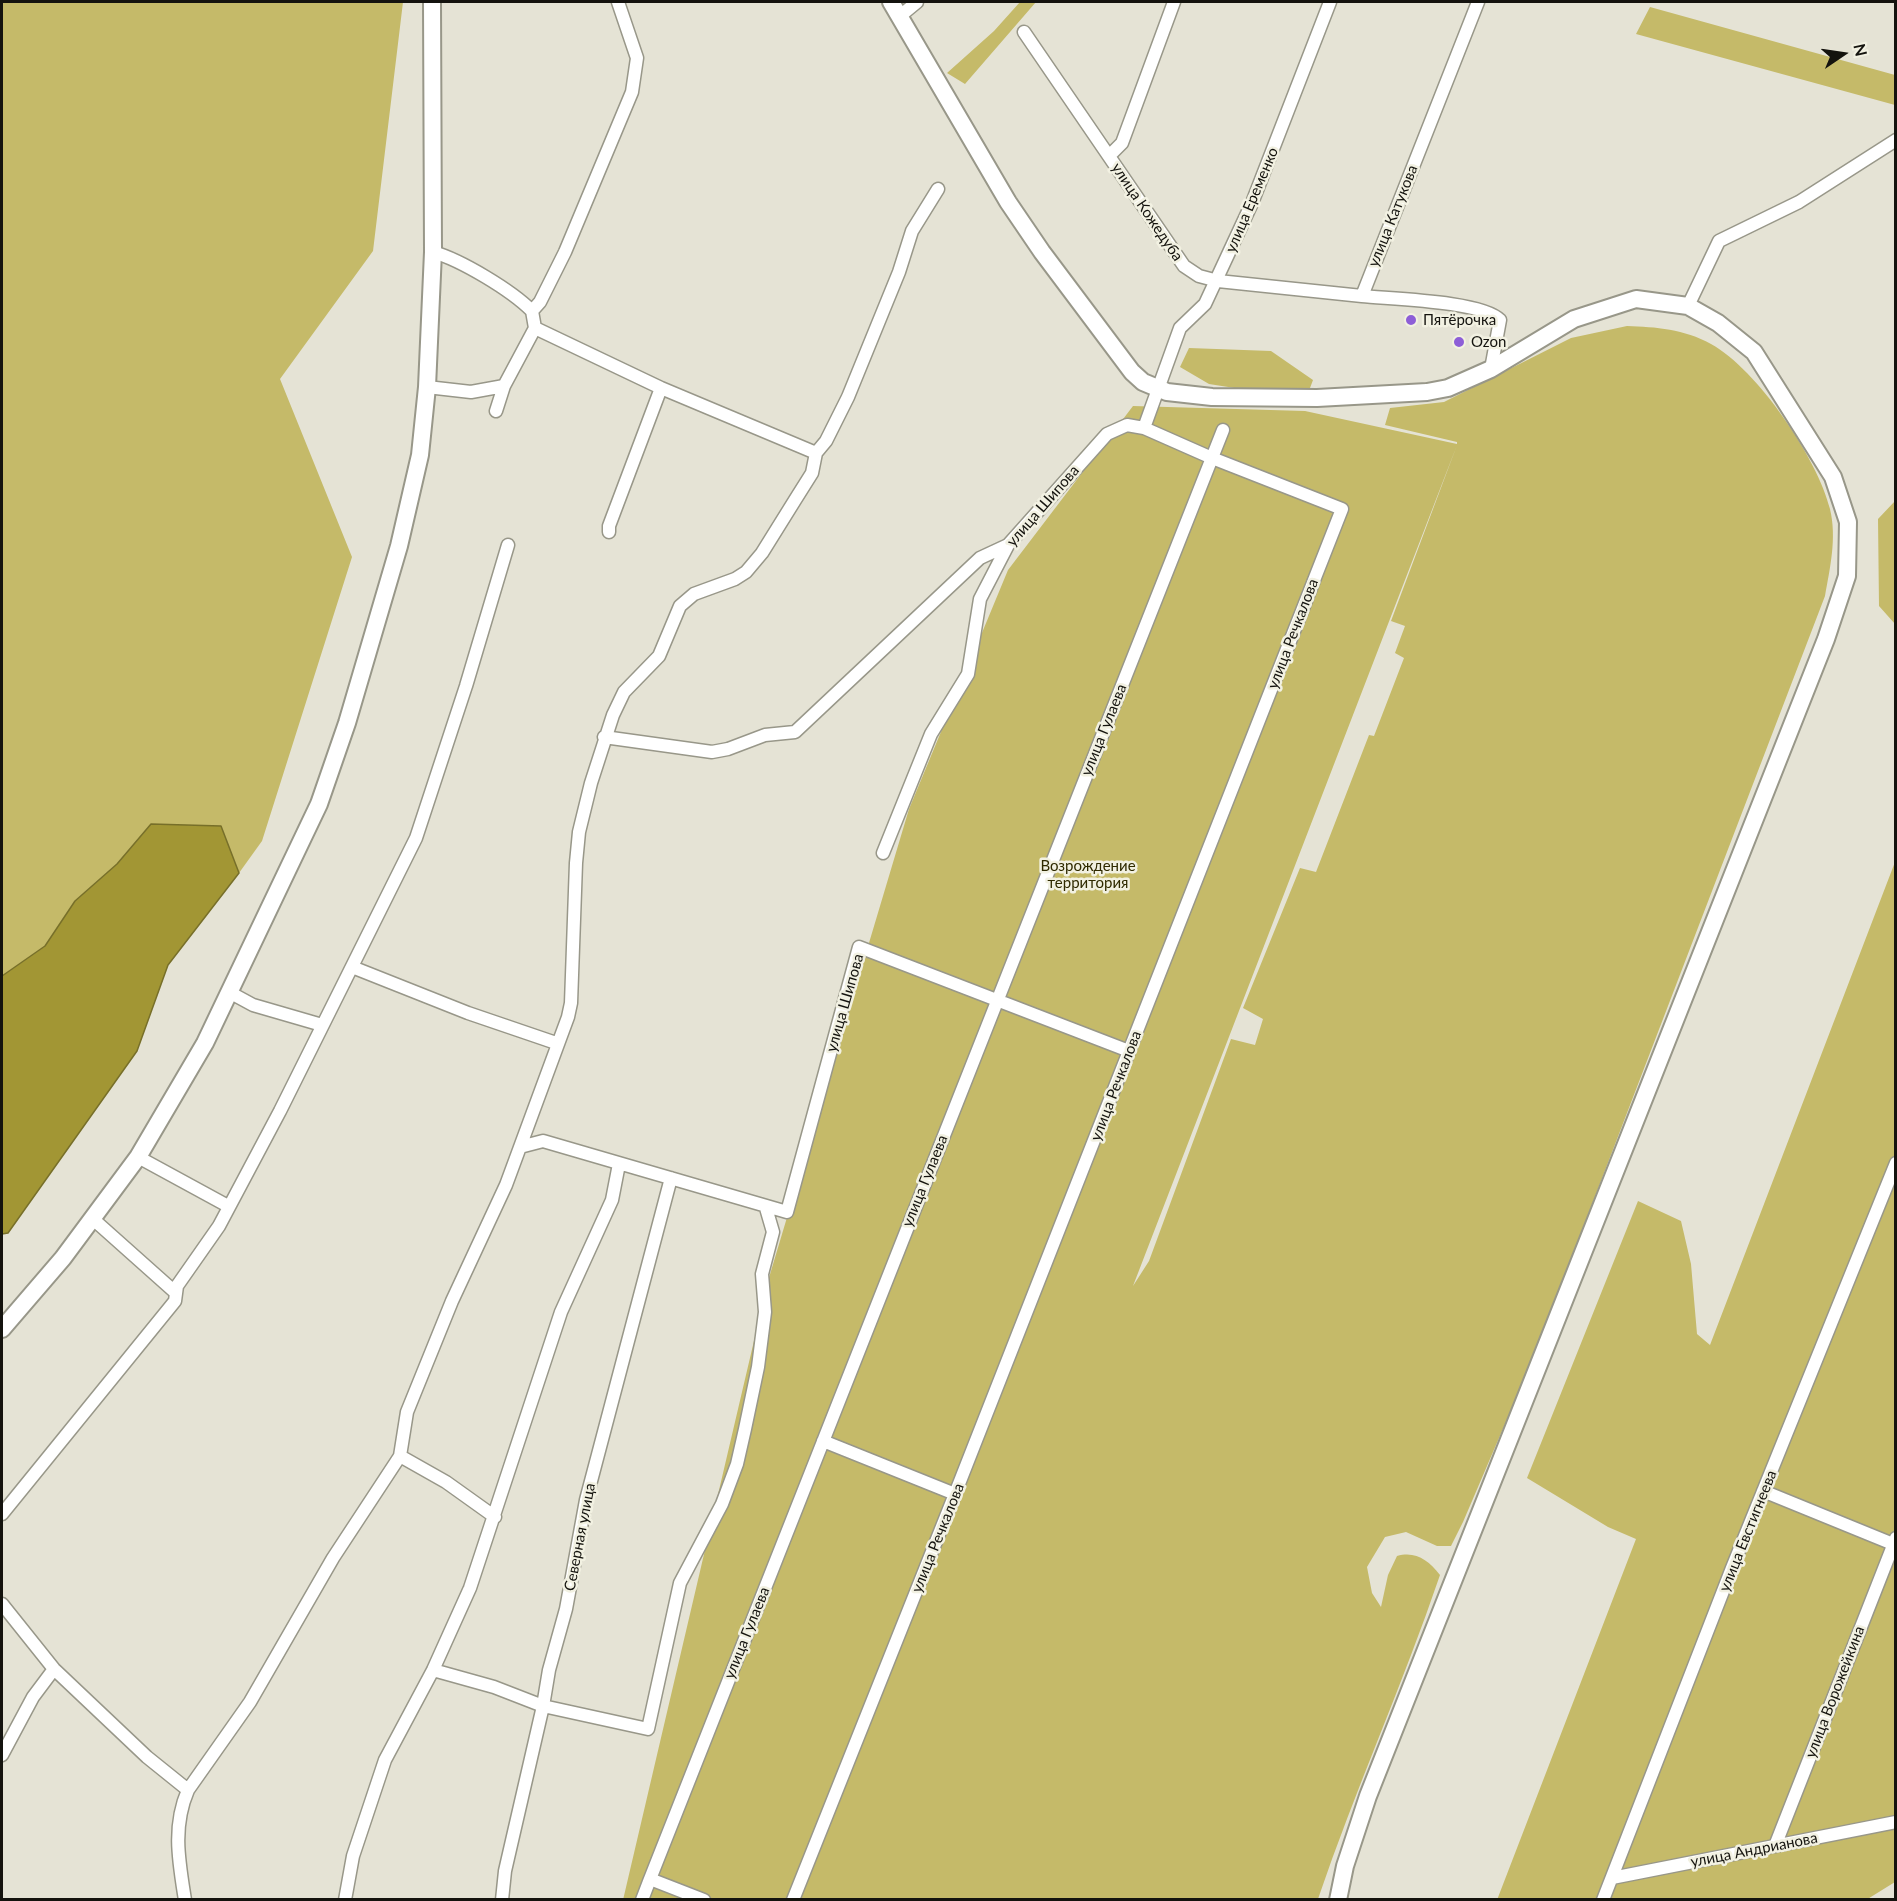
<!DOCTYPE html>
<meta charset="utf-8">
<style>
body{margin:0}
#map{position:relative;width:1897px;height:1901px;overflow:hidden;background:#e5e3d5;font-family:Lato,sans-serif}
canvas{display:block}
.frame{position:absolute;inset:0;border:3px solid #14130e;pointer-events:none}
.north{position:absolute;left:1813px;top:24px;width:60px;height:60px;-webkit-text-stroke:4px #f2f1e2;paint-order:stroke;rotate:77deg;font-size:16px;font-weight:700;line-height:24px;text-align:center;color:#14130e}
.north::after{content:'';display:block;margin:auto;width:21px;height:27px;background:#14130e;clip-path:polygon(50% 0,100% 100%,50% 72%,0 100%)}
</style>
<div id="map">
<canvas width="1897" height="1901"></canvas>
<div class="frame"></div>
<div class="north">N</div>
</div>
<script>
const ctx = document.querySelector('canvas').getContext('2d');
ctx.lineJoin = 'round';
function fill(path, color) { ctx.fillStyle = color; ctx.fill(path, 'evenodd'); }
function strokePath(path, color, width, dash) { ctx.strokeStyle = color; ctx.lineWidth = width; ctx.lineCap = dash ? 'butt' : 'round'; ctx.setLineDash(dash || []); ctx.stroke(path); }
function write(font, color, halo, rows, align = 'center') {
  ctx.font = font + ' Lato,sans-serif'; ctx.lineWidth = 5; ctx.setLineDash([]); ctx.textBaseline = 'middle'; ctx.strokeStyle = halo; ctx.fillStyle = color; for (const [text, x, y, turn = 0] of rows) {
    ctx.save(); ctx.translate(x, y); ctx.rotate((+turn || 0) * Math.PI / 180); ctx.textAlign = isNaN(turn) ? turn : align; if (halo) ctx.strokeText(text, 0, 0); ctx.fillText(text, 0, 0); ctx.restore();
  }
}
fill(new Path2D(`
 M2,2H403L373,251L280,379L352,557L262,841L239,873L221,826L151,824L117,864L75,901L45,946L2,976Z
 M1020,2H1036L965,84L947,73L994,31Z
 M1650,7L1895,75V105L1636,34Z
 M1627,326C1656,327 1684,329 1711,344C1757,369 1818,459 1830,509C1837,538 1830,568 1825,596L1532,1361L1463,1522L1451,1546H1437L1406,1532L1385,1537L1367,1567L1372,1593L1381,1607L1388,1575L1397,1556C1416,1551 1428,1560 1440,1575C1403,1684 1355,1790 1318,1899L623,1900L768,1281L909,809L1008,570L1133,406L1305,411L1457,444V442L1385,425L1390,408L1444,402L1571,338ZM1457,445L1391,621L1405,626L1395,653L1404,658L1374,736L1369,735L1316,872L1300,868L1243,1008L1263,1019L1255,1045L1231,1039L1149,1261L1133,1286Z
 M1189,348L1271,351L1313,380L1310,388L1241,389L1209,384L1180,367Z
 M1895,501V624L1879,606L1878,519Z
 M1895,862V1882L1866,1900H1497L1636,1539L1608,1527L1527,1478L1638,1201L1681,1221L1691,1264L1697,1334L1710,1345Z`), '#c5ba69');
const water = new Path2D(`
 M151,824L221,826L239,873L168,965L137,1051L8,1233L2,1234V976L45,946L75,901L117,864Z`);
fill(water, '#a29634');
strokePath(water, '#776f29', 1.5);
const street = new Path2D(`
 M900,16L917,2
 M1024,32L1184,266L1199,276L1218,281L1362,296L1478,2
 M1109,156L1122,143L1174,2
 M433,252C461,260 511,290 532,311
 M1362,296C1391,299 1482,301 1500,320L1491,369
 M1688,306L1719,241L1799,202L1896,140
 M535,328L661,388L816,453
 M427,387L471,392L504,386
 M496,411L504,386L535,328L532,311L540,302L565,252L632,92L637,58L618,2
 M609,532V526L661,388
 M604,737L712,752L728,749L765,735L795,732L980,558L1008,545
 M883,853L931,734L968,674L980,599L1008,545L1107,434L1127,425L1144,428
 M352,967L468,1013L556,1043
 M229,992L253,1005L322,1025
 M520,1147L543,1141L787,1212L859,947L1129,1051
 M138,1157L228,1206
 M93,1219L176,1293
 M823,1441L955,1494
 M400,1456L446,1482L495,1517
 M1763,1491L1893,1544
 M2,1514L175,1301L177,1286L219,1226L280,1111L416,838L466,686L508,545
 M2,1604L54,1669L147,1757L188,1790
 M433,1670L494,1687L543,1706L648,1729L680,1583L722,1504L737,1464L745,1429L758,1367L765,1312L762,1274L773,1232L766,1208
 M2,1755L33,1697L54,1669
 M1775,1846L1896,1538
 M1612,1878L1896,1822
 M185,1900C179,1862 172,1827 188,1790L250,1702L333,1558L400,1456L407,1412L452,1301L506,1185L568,1017L571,1003L576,863L579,832L591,783L613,715L624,692L659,656L680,606L694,594L735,579L746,572L762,553L795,500L812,473L816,453L826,441L848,397L899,272L912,231L938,189
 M345,1900L353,1856L385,1760L433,1670L470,1588L561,1312L612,1200L619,1164
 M502,1900L505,1871L543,1706L549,1670L566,1609L586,1500L671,1178
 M642,1900L650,1879
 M704,1900L650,1879L1223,430
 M793,1900L955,1494L1342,509L1212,458L1144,428L1180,328L1205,304L1252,203L1330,2
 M1603,1900L1732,1568L1896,1163`);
const secondary = new Path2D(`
 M891,2L1008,202L1042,252L1132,372L1143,382L1167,392L1212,397L1317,398L1427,392L1448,388L1491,369L1574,319L1636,299L1688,306L1718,323L1754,352L1833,477L1848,522L1847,576L1826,639L1368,1796L1345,1866L1338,1900
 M2,1329L63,1258L138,1157L205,1043L319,804L347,723L399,546L420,455L427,387L433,252L432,2`);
strokePath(street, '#989789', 15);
strokePath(secondary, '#989789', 20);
strokePath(street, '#fff', 12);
strokePath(secondary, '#fff', 16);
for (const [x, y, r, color] of [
 [1411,320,6,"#8d5ed7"],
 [1459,342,6,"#8d5ed7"]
]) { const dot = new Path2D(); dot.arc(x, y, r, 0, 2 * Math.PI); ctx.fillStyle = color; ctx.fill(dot); strokePath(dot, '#f2f1e2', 2); }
write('15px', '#14130e', '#f2f1e2', [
 ["улица Еременко",1252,200,-67],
 ["улица Кожедуба",1147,212,56],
 ["улица Катукова",1393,216,-68],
 ["улица Шипова",1043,506,-49],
 ["улица Речкалова",1293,634,-69],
 ["улица Гулаева",1104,730,-68],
 ["улица Шипова",845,1003,-74],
 ["улица Речкалова",1116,1086,-69],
 ["улица Гулаева",925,1181,-68],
 ["улица Евстигнеева",1748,1531,-68],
 ["Северная улица",580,1537,-79],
 ["улица Речкалова",938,1538,-68],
 ["улица Гулаева",747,1633,-68],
 ["улица Ворожейкина",1835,1692,-69],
 ["улица Андрианова",1754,1850,-11]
]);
write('15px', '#14130e', '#f2f1e2', [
 ["Пятёрочка",1423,320],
 ["Ozon",1471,342]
], 'left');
write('15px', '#2f2a00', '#f2f1e2', [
 ["Возрождение",1088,866],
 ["территория",1088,883]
]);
</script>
